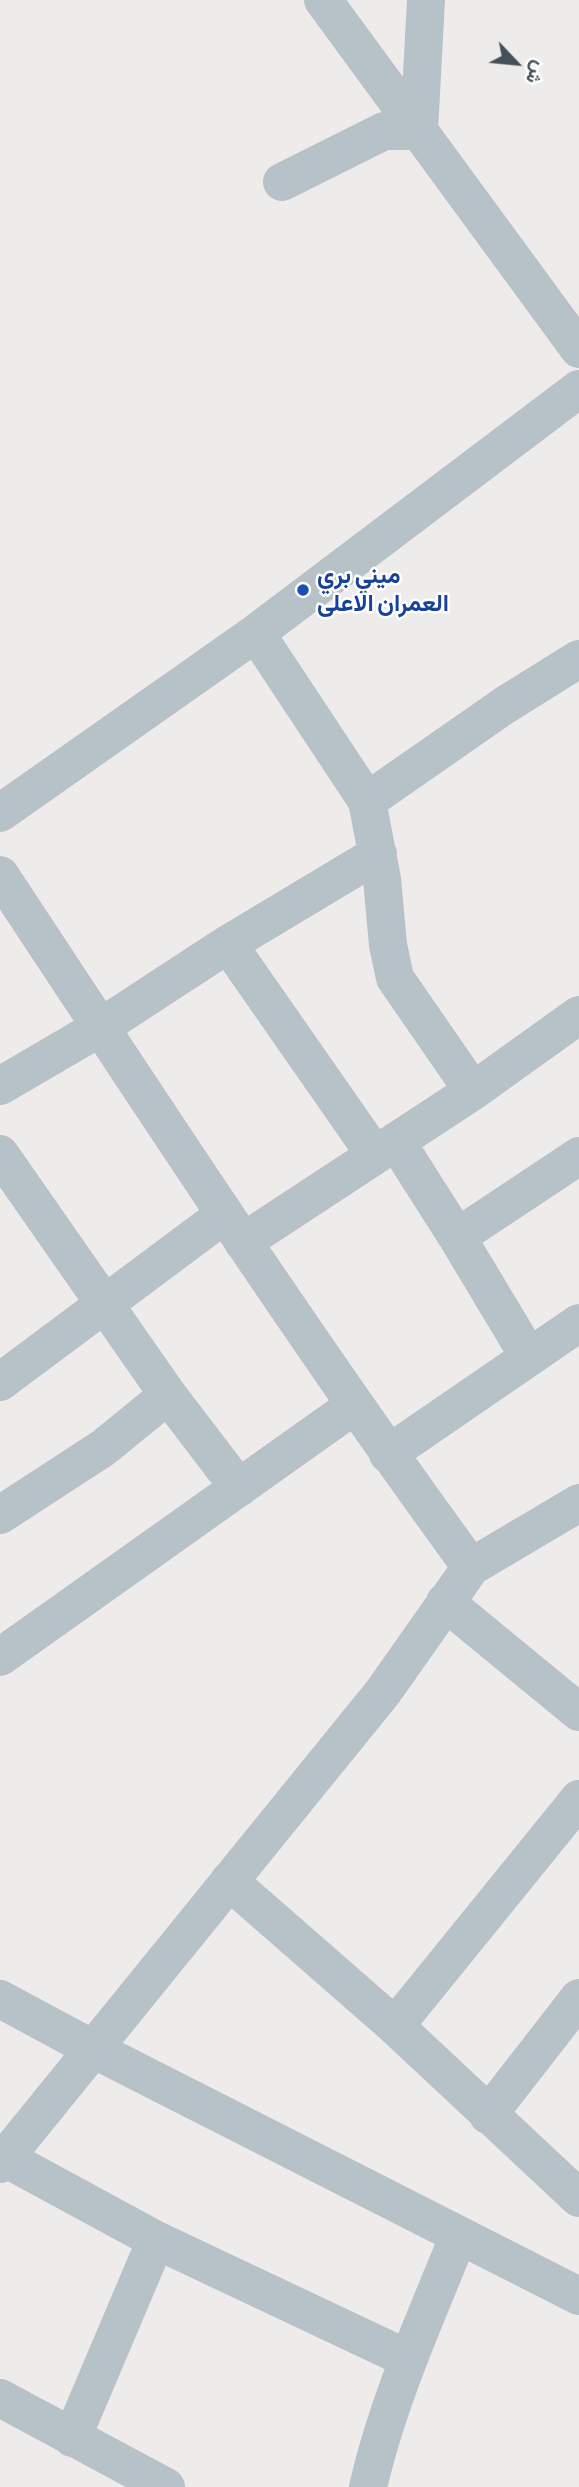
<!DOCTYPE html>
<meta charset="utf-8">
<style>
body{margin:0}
#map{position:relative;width:579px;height:2487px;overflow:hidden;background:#eeebeb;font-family:"Alegreya Sans",Vazirmatn,sans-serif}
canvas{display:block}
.north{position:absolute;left:481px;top:28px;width:70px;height:70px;-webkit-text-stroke:5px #fff;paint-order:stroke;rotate:116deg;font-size:19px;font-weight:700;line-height:28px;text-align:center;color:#455058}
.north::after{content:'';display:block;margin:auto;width:24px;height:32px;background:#455058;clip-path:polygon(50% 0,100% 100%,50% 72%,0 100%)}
</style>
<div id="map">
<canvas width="579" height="2487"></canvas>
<div class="north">ش</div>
</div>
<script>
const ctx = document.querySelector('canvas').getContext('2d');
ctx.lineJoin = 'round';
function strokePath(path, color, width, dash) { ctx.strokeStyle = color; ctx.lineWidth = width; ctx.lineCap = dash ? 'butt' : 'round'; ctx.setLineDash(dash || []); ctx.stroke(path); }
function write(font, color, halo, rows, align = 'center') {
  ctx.font = font + ' "Alegreya Sans",Vazirmatn,sans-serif'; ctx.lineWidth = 5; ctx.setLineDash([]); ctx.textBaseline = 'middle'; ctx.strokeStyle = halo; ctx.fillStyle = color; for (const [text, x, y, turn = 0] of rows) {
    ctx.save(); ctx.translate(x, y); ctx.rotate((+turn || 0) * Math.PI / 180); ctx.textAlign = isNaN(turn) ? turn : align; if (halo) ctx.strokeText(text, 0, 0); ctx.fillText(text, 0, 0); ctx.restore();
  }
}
strokePath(new Path2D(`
 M323,0L579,349
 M282,182L384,131H419L426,0
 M256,633L367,801L382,879L388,945L395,978L473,1091
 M367,801L505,705L579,659
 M0,813L256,633L579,389
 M0,875C154,1108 306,1342 471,1567
 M228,944L375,1155
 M0,1086L101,1027L228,944L378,854
 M396,1141L457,1237
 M0,1154L168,1395
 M243,1242L473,1091L579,1015
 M529,1357L457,1237L579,1156
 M0,1382L224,1215
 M388,1454L579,1323
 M0,1515L103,1448L168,1395L239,1488
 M445,1602L579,1712
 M0,1657L355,1405
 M229,1881L395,2026L579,2198
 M0,1999L93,2049L579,2296
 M395,2026L579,1799
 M488,2115L579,1998
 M5,2158L156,2240L408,2359
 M0,2164L383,1692L471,1567L579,1503
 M0,2398L166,2487
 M72,2438L156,2240
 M368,2487C388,2400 426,2317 459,2235`), '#b7c1c8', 38);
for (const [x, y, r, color] of [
 [303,590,7,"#1a4fb4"]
]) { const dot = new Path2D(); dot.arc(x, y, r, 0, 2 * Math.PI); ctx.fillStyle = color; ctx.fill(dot); strokePath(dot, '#fff', 2.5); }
write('bold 24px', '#164399', '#fff', [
 ["ميني بري",317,576],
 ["العمران الاعلى",317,604]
], 'left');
</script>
